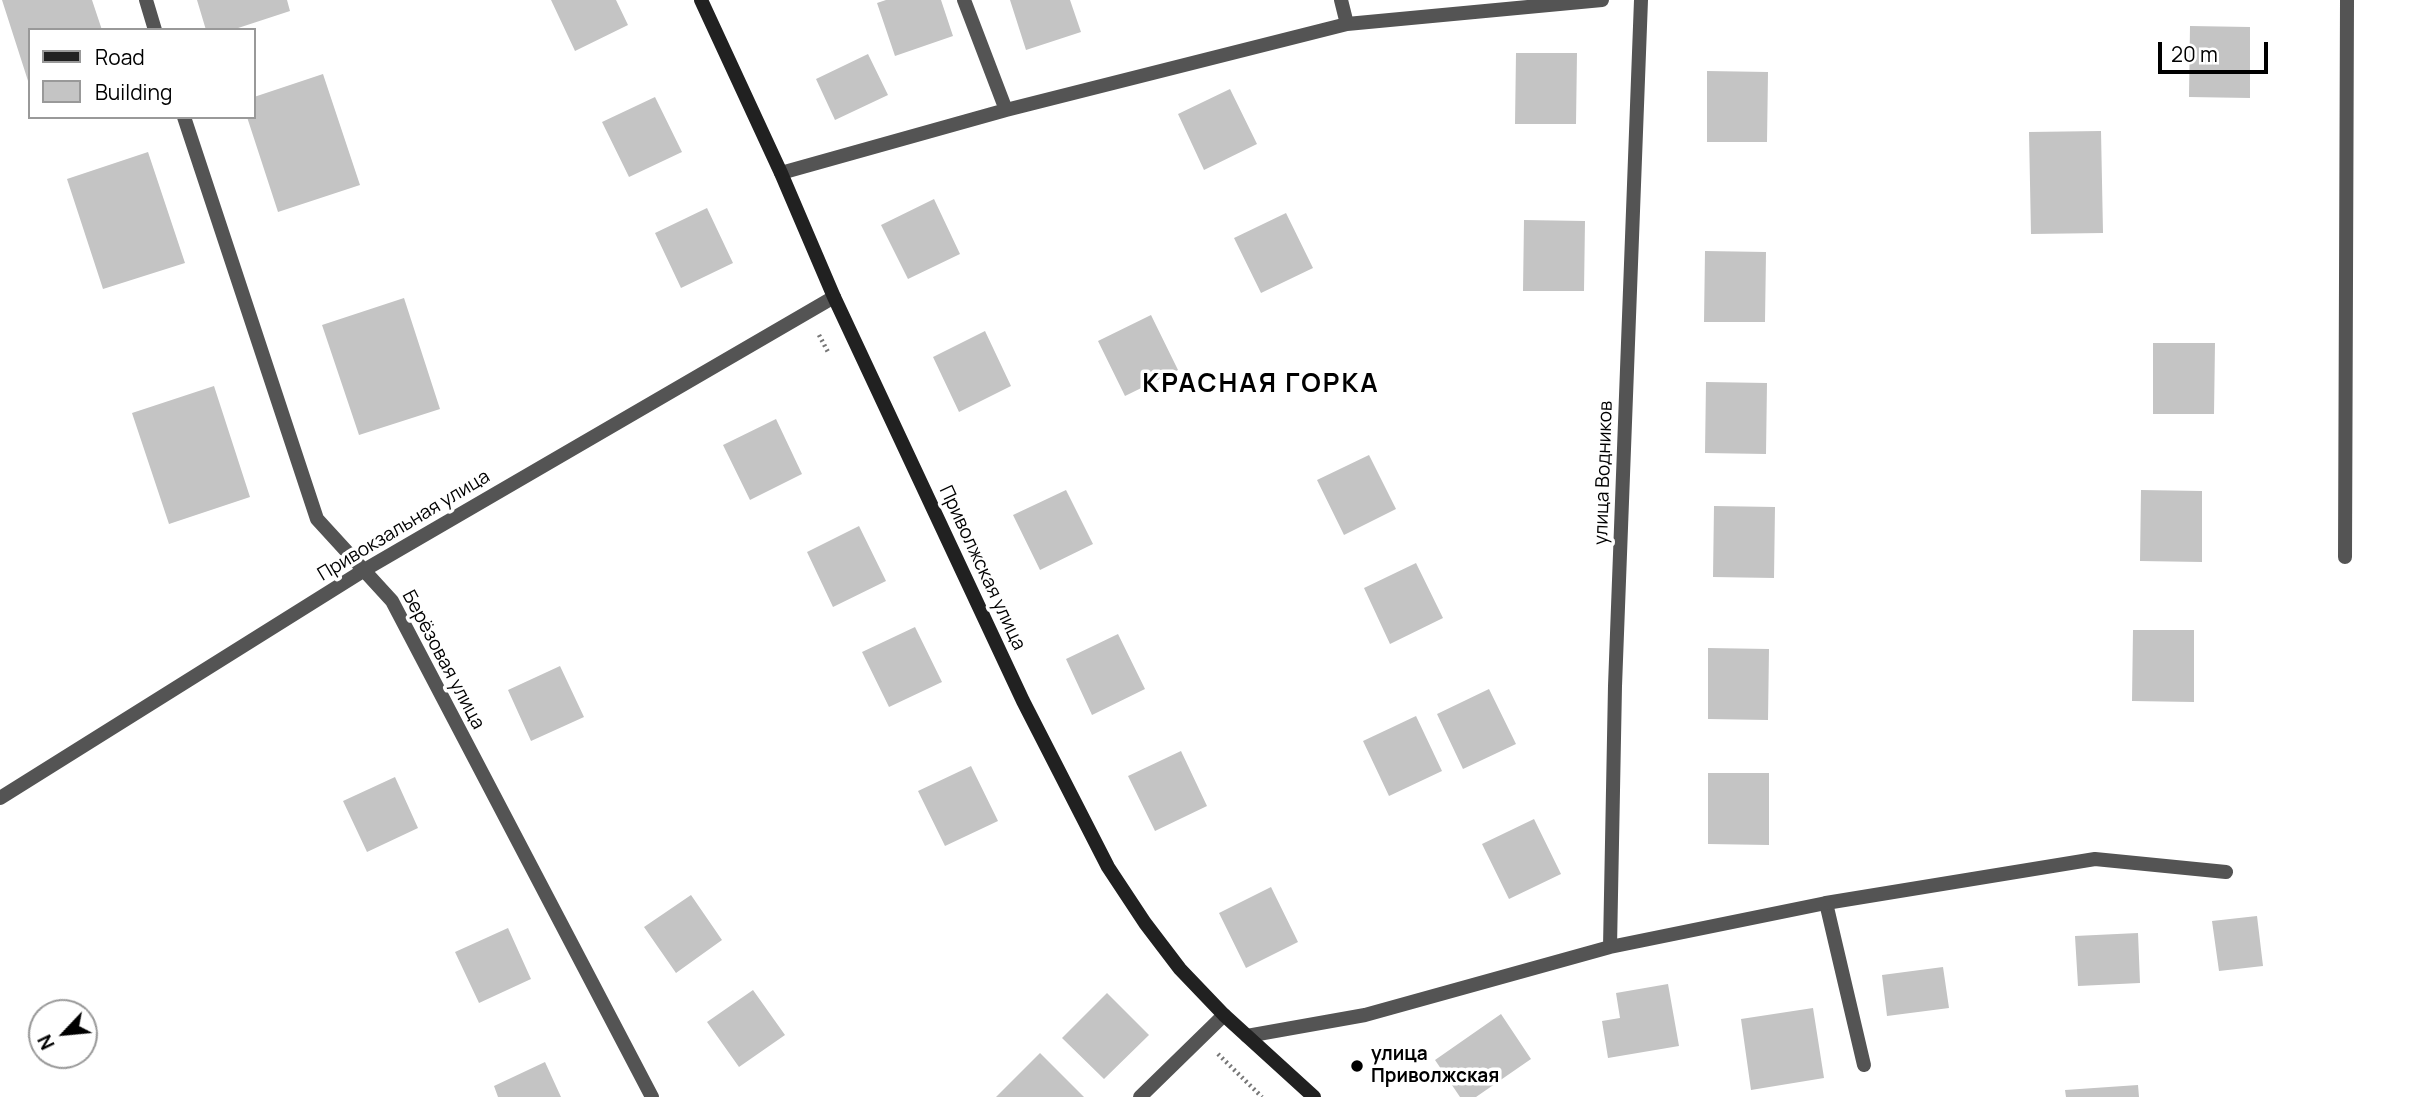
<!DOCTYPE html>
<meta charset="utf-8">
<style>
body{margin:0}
#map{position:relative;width:2413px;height:1097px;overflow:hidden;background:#fff;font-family:Manrope,sans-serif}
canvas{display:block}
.legend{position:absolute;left:28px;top:28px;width:228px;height:91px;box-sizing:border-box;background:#fff;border:2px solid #999;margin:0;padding:9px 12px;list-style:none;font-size:21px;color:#000}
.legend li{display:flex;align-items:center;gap:14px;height:35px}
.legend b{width:35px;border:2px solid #999}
.north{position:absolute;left:28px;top:999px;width:70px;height:70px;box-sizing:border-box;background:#fff;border:2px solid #999;border-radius:50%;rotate:244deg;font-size:19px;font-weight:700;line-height:28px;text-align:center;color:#000}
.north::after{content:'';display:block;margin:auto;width:24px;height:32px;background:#000;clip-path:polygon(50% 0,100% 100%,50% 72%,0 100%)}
.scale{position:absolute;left:2158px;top:42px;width:110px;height:32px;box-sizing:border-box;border:4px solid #000;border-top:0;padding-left:9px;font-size:21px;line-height:24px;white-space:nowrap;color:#000;-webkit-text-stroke:5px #fff;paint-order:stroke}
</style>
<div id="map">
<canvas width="2413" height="1097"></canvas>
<ul class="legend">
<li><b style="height:9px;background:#212121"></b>Road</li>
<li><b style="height:19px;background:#c4c4c4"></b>Building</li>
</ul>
<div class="north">N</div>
<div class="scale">20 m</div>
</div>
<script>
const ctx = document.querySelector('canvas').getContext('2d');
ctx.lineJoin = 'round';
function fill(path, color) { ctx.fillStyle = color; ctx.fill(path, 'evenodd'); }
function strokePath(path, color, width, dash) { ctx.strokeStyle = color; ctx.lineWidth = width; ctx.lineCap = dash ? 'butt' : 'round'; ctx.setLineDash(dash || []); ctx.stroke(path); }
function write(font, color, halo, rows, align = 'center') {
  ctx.font = font + ' Manrope,sans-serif'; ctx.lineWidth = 7; ctx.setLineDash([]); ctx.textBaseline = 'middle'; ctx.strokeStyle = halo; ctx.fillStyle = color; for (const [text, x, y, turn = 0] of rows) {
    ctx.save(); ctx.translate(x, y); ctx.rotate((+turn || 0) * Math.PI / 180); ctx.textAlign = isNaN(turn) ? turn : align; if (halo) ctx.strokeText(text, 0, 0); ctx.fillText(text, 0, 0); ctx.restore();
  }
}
fill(new Path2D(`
 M2,0H92L102,30H30L29,84Z
 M197,0H287L290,11L232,30H206Z
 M551,0H616L628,25L575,51Z
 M886,0H941L953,36L895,56L877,3Z
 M1010,0H1070L1081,32L1026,50Z
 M2190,26L2250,27V98L2189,97Z
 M1516,53H1577L1576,124H1515Z
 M868,54L888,95L835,120L816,79Z
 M1707,71L1768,72L1767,142H1707Z
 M323,74L360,185L278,212L247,117H254V97Z
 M1230,89L1257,144L1204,170L1178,114Z
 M655,97L682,152L629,177L602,122Z
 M2101,131L2103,233L2031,234L2029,132Z
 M148,152L185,263L103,289L67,179Z
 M934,199L960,254L908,279L881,225Z
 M707,208L733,263L681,288L655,233Z
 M1286,213L1313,268L1261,293L1234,238Z
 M1524,220L1585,221L1584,291H1523Z
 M1705,251L1766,252L1765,322H1704Z
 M404,298L440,409L359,435L322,325Z
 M1151,315L1178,370L1125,396L1098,341Z
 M985,331L1011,386L959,412L933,357Z
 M2153,343H2215L2214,414H2153Z
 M1706,382L1767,383L1766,454L1705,453Z
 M214,386L250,497L169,524L132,413Z
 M776,419L802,474L750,500L723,445Z
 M1369,455L1396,509L1344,535L1317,480Z
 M1066,490L1093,544L1040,570L1013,515Z
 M2141,490L2202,491V562L2140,561Z
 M1714,506L1775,507L1774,578L1713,577Z
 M859,526L886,581L833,607L807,552Z
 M1416,563L1443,618L1390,644L1364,588Z
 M915,627L942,682L889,707L862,652Z
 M2133,630H2194V702L2132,701Z
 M1118,634L1145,689L1092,715L1066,659Z
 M1708,648L1769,649L1768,720L1708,719Z
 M560,666L584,717L531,741L508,690Z
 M1489,689L1516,744L1463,769L1437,714Z
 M1416,716L1442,771L1389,796L1363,741Z
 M1181,751L1207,806L1155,831L1128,776Z
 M971,766L998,821L945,846L918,791Z
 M1708,773H1769V845L1708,844Z
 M395,777L418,828L367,852L343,801Z
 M1534,819L1561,874L1509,899L1482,844Z
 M1271,887L1298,942L1246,968L1219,913Z
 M691,895L722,940L676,973L644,927Z
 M2257,916L2263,966L2219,971L2212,921Z
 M508,928L531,979L479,1003L455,952Z
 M2138,933L2140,983L2078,986L2075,936Z
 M1943,967L1949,1008L1887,1016L1882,975Z
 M1668,984L1679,1046L1608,1058L1602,1021L1620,1018L1616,993Z
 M753,990L785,1035L739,1067L707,1022Z
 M1107,993L1149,1035L1104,1079L1062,1038Z
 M1813,1008L1824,1078L1751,1090L1741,1019Z
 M1501,1014L1531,1059L1476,1097H1460L1435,1060Z
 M1040,1053L1084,1097H996Z
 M545,1062L561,1097H498L494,1086Z
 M2138,1085L2139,1097H2066L2065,1090Z`), '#c4c4c4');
strokePath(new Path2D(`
 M819,335L828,352
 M1218,1054L1262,1097`), '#767676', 4.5, [2, 3.5]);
strokePath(new Path2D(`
 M1826,903L1864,1065`), '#545454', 14);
strokePath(new Path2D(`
 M146,0L155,30
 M964,0L1006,110
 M1341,0L1347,24
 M184,117L317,519L392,601L652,1097
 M781,173L1006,110L1347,24L1602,0
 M2345,557L2347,0
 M0,798L366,569L834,297
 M1610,947L1615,686L1641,0
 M1247,1036L1365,1015L1610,947L1826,903L2095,859L2226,872
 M1140,1097L1224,1015`), '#545454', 14);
strokePath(new Path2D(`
 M701,0L781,173L834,297L1023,701L1108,867L1145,923L1180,969L1224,1015L1314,1097`), '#212121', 14);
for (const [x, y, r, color] of [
 [1357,1066,7,"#000"]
]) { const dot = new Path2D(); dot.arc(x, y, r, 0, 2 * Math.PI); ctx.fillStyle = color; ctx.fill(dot); strokePath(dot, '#fff', 2.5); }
write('19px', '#000', '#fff', [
 ["улица Водников",1604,473,-88],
 ["Привокзальная улица",404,526,-31],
 ["Приволжская улица",982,568,65],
 ["Берёзовая улица",443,660,62]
]);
write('bold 19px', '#000', '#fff', [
 ["улица",1371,1055],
 ["Приволжская",1371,1077]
], 'left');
ctx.letterSpacing = '2px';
write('bold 26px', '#000', '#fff', [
 ["КРАСНАЯ ГОРКА",1261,385]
]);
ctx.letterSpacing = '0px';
</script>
